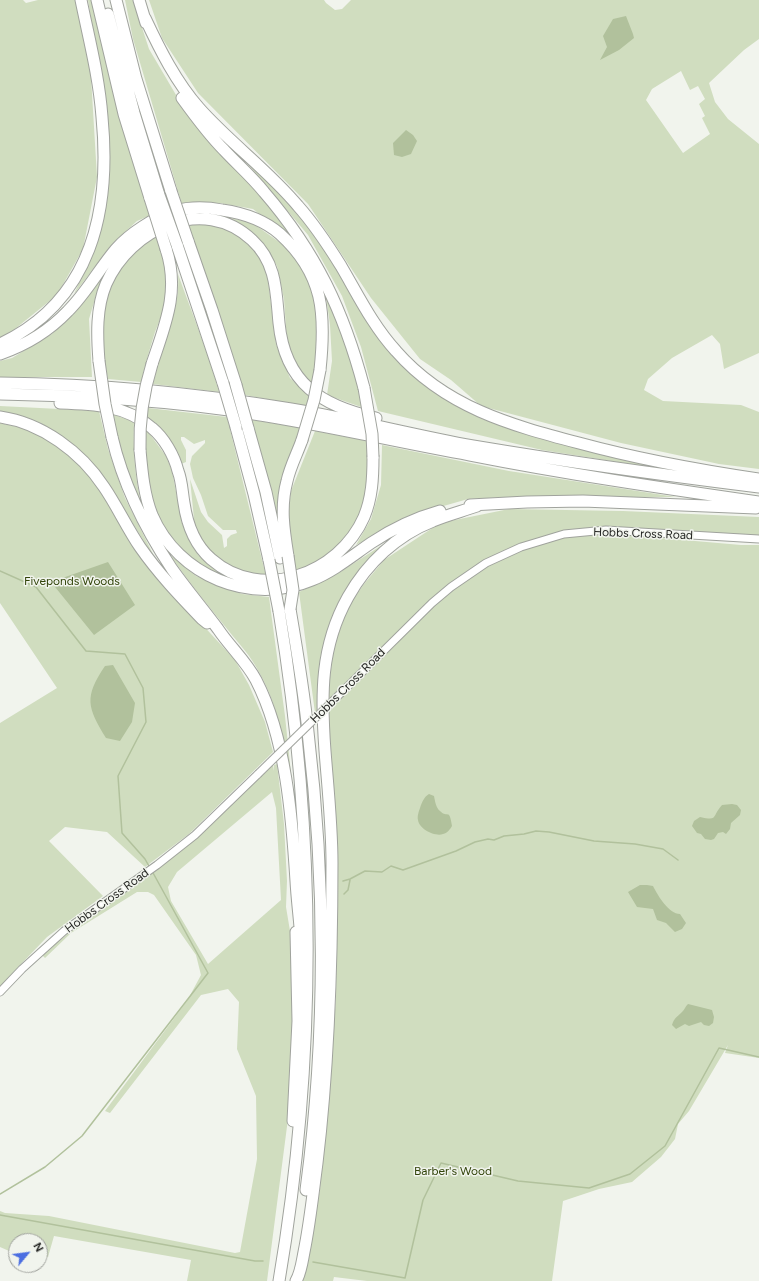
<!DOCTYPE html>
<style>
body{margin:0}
#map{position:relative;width:759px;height:1281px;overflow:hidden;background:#f1f4ed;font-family:Figtree,sans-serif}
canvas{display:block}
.north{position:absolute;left:8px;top:1233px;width:40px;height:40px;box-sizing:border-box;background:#f1f4ed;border:1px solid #9fa19c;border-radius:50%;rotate:61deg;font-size:11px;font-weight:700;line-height:16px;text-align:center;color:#242523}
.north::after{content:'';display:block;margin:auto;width:14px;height:18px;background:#4b6ee1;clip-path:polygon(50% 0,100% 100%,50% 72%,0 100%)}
</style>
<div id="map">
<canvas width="759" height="1281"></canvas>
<div class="north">N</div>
</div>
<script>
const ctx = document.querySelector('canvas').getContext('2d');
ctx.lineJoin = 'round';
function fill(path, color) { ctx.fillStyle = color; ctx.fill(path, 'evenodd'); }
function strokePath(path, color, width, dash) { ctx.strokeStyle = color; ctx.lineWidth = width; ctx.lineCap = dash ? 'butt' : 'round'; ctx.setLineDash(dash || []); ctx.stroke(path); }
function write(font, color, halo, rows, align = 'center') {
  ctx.font = font + ' Figtree,sans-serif'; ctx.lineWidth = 3; ctx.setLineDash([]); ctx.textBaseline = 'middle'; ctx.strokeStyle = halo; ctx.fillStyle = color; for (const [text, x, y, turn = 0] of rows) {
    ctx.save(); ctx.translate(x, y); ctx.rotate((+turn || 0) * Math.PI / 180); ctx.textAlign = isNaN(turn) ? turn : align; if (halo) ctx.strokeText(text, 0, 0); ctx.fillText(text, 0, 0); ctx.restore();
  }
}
fill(new Path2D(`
 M0,0H23L26,3L38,0H77L91,77L97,177L83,249L57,295L5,337L0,338Z
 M88,0H94L151,215L137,221L114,242L74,294L94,250L103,215L94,37Z
 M125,0H133L149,49L179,100L244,174L299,245L253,209L220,203H196L182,205L133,39Z
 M149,0H324L326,3L335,10L342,9L351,0H759V39L744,50L709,83L715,102L728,119L759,144V353L724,369L720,344L712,335L672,358L648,379L644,390L663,401L741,405L759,412V469L719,464L621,443L481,406L451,380L420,359L371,298L308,204L198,93L162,38ZM681,71L690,90L698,86L705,99L699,104L705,116L702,118L710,134L683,153L646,100L652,89Z
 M230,143L280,192L307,226L335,265L372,328L401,365L439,395L482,419L573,447L662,469L542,450L378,411L361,347L342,296L308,235Z
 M205,214L251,222L282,244L301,265L316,292L318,325L314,386L298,367L293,358L287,342L284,299L277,266L264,244L243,231Z
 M188,224L213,225L235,233L260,255L267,272L276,344L290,378L312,398L309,407L245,395Z
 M158,235C165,257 169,279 165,302C163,312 159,322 155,332C150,348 145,365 141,382L108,379L103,352V306L115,273L135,249Z
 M178,274C192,313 208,352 219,392L153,384C156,373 158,363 161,353C170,327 180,302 178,274Z
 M102,276L89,319L92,377H0V361L12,358L52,334L85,299Z
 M325,289L345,336L364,408L327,395L332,361L330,325Z
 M0,406L99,411L108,449L125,498L157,562L108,484L78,450L41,423L0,412Z
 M148,408L227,417L266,576L231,569L206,548L195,529L190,479L201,512L208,522L222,535L224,548L227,546V539L231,535L237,533L236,530H223L208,516L201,495L193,478L190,464L192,456L205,443V440L194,444L184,437H181V440L186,450V462L181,464L147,416Z
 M112,414L134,422C133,450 135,477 141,504L125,464Z
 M252,420L302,428L278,513H276Z
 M0,423L22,428L55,443L78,460L175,595L235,660L249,685L265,722L273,752L189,834L145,867L107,832L65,827L49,841L103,896L47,937L0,986V723L57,688L0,603Z
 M146,429L166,456L172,471L182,523L191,544L198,555L216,571L238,581L214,575L187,556L161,524L149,490L145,456Z
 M315,431L368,441L369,471L363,509L348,538L325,557L307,568L296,572L288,515L291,491Z
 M382,445L509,471L676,497H508L468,499L426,511L402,521L356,545L371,519L381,485Z
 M509,509L623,511L759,517V536L698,533L638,536L741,545H759V1058L725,1053L728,1045L689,1111L678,1124L675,1139L661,1157L632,1182L599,1189L563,1201L552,1281H367L334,1277L333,1281H302L320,1189L336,998L337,897L333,785L329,723V685L334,646L349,605L364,584L384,560L440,523Z
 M382,545L352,582L331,624L321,653L319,677V709L315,713L299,592L342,571Z
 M170,555L196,576L242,594L269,597L285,716L293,792C285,751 280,709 259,672C251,656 239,644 228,630C208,606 188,581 170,555Z
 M277,764L284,824L287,881L286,907L290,931L293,1014L289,1111L267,1281H187L191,1260L54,1236L48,1257L40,1258V1241H16V1254L0,1247V1211L5,1213L49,1216L235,1253L240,1252L257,1159L256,1096L237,1049L239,1002L228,989L201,995L110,1113L105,1111L187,1001L201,975L196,955L154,895L148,892H137L71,933L45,958L41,954L198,836L273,765V771L274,765ZM272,792L276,808L281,900L208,964L171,901L168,887L177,872Z`), '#d0ddbf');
fill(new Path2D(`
 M626,16L633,34L634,38L619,50L600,60L607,47L603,36L613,19Z
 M406,130L413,135L417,141L411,154L402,157L394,155L393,143Z
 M108,562L135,605L94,635L51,582Z
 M113,665L135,703L132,722L120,741L106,738C87,707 84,697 105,666Z
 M429,794L434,796C435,801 436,808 440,811C448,819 449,807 452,826C450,829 448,833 443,834C435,837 419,829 418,820C417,816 419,811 420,808C422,802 424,797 429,794Z
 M732,804L737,805L741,810L740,815L731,823L730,829L726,834L723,832L718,833L714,839L711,840L705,839L701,834L697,833L692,826L694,821L700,817C719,821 711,817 722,805Z
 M640,885H647L653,886C658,896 669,914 680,914L686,923L682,929L675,932L666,923L657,920L653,909L637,907L628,892Z
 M688,1004L712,1010L714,1017L713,1023L709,1026L704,1025L701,1022L689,1026L685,1024L676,1029L672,1025C674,1018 677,1017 682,1012C685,1009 685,1007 688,1004Z`), '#b1c19c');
strokePath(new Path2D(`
 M0,571L36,587L86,651L125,654L143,688L146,722L118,776L122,833L145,859L150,868
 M343,881L350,879L365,871L382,872L391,866L403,870L456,851L475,842L488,839L494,840L504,836L524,834L536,831L549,832L594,841L635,844L663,849L678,860
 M344,894L348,890L350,880
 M0,1194L45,1167L82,1136L208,973L152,871
 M0,1215L255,1261H263
 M313,1262L405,1278L423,1200L441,1163L518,1181L589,1188L630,1174L665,1146L719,1048L759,1057`), '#b1c19c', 1.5);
const minor = new Path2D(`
 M342,692L432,603L451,587L486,563L521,547L564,534L606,530L759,539
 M0,992L22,969L64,931L157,865L195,835L258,774`);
const highway = new Path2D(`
 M97,0L124,114L150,198
 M116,0L136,79L171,191
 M139,0L146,23
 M108,14L134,113L159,195
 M145,18C160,50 176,82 199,108C230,143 268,170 298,206C314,224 328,245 341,266C358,295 373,326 396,351C445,407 510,425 579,443C638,459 698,470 759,479
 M182,98C195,116 208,134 224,150C237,164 252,177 264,192C316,252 344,312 364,388
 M188,241L212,310L236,385
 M177,245L223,383
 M0,344C92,301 111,210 102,117C99,77 89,39 81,0
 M0,354C26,345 49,331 68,311C87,292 99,269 116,249C130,233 154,218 174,211C189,207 207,207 222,210C243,213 264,220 280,234C324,274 326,314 320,370
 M99,361C97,335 96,308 106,284C130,229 203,194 252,240C277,263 276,293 279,323C285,384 322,406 376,418
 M152,364C165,325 180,291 166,249
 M0,383C98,384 195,393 291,409C352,419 412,435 473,446C568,462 663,475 759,487
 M0,394C85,396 170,400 254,414C326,425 397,442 470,455C566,474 662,488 759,502
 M60,403C93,404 126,405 152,428C164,438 174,455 178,471C182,481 182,492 184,503C187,524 195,545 211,559C261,603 339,574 364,517C372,498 373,478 373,457
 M0,417C42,423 81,452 104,487C117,506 127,528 140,547C158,573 180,596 202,619L207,623
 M236,427L254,494L269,560
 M248,428L266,492L280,558
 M112,437C123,484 146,530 172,569C187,590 203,609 218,629C230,647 246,661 256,680C286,738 292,817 296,881C297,901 300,921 301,941
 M140,450C142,472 144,495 152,515C178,576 251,606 312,580C334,571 352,556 371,543C392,529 415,518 440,511
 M470,505L527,502L583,501L756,508
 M288,556C284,531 280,507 287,481C290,467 297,454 302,440
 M290,609C297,650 304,691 308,732C326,884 326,1039 306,1190
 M279,611C316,834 317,1058 279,1281
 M293,1121L298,1021L296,932
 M296,1281C301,1272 302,1262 304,1252C310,1223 313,1193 317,1163C329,1063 332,963 332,863C332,826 328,789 325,751C321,696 320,647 348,597C367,563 397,535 433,521C447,515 463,511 477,506`);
strokePath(minor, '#a0a39d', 9);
strokePath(highway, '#a0a39d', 13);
strokePath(minor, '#fff', 7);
strokePath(highway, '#fff', 11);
const minorBridge = new Path2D(`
 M258,774L342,692`);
const highwayBridge = new Path2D(`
 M171,191L188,241
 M159,195L177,245
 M150,198L166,249
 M99,361L105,404L112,437
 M223,383L236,427
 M236,385L248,428
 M364,388L372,434L373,457
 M302,440L314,400L320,370
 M140,450C139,420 143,393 152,364
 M288,556L293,590L290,609
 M269,560L279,611`);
strokePath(minorBridge, '#a0a39d', 9, []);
strokePath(highwayBridge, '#a0a39d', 13, []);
strokePath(minorBridge, '#fff', 7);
strokePath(highwayBridge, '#fff', 11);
write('12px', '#242523', '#f1f4ed', [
 ["Hobbs Cross Road",643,534,2],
 ["Hobbs Cross Road",348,686,-45],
 ["Hobbs Cross Road",107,901,-36]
]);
write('12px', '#32440a', '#f1f4ed', [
 ["Fiveponds Woods",72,581],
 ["Barber's Wood",453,1171]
]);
</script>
